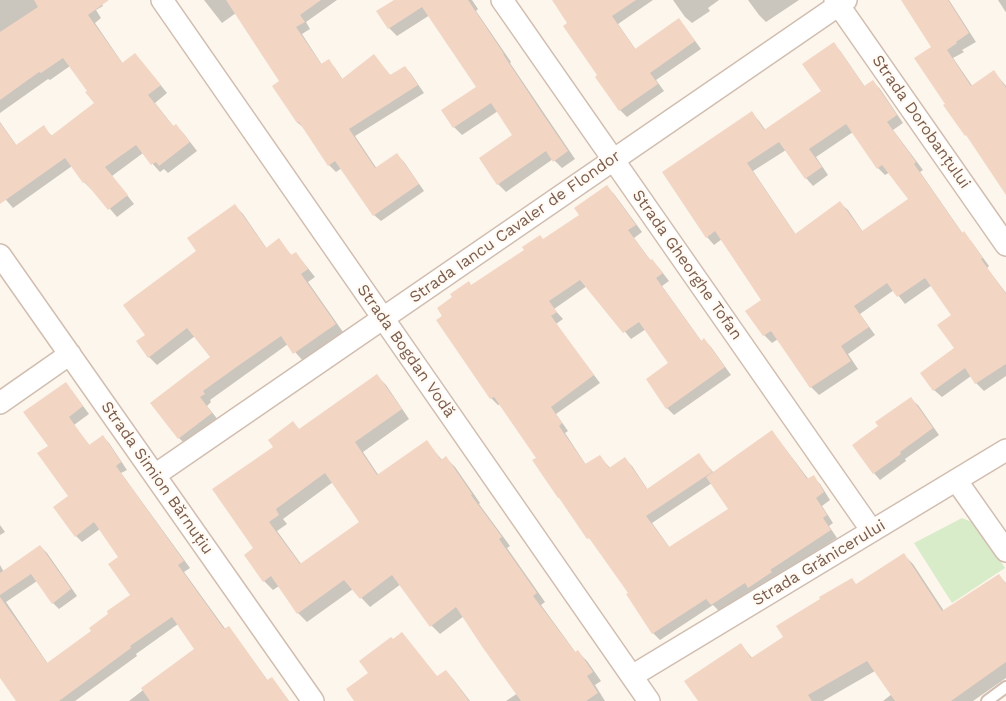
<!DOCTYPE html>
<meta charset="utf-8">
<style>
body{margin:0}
canvas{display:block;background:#fdf6ec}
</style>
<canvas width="1006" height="701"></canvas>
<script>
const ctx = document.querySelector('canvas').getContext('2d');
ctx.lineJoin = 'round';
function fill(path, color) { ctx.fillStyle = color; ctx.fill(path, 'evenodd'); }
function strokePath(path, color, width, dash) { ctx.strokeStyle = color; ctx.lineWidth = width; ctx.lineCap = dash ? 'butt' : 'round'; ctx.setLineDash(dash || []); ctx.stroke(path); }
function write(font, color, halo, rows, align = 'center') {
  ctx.font = font + ' "Work Sans",sans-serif'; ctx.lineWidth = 4.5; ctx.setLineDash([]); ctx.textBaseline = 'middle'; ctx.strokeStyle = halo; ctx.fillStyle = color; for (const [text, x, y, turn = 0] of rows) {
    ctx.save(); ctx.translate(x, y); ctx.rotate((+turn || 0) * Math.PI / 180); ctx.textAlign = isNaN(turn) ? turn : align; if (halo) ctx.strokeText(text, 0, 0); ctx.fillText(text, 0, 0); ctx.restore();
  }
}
fill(new Path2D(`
 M962,518L977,524L1005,568L952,603L914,543Z`), '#d8ecc9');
fill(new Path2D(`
 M0,0H99L103,6L96,10L101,18L95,23L123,64L142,62L167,93L155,103L174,127L176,126L184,134L197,151L168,173L164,169L160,172L143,153L112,176L134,204L117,217L93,189L92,190L84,182L72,166L13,208L0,193V122L17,146L43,127L53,137L97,104L70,66L50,80L48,79L0,113Z
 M204,0H337L306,22L310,29L302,34L322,65L329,61L335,68L343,80L374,56L391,76L405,67L411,74L424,93L355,136L377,169L397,155L404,162L424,191L381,221L374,215L342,168L336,172L329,165L305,129L298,123L274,86L281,81L236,13L222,23Z
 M397,0H472L478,9L476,11L511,62L510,63L575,159L562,168L553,159L506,192L498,184L514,135L498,111L462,135L454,127L478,87L430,15L397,36L389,28L378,12Z
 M554,0H653L618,24L636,50L679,20L685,27L701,49L656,80L664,91L627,117L620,110Z
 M673,0H719L708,8L710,11L692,23L685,17Z
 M748,0H799L766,22L759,15Z
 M902,0H949L976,42L962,50L964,52L953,58L973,87L994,72L1006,86V192L933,47Z
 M998,0H1006V12L1005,11Z
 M834,44L841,52L865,87L873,82L880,89L903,123L893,130L923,170L920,172L963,234L971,241L989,266L987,268L1006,293V376L984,391L976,383L971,376L942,397L934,390L956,349L953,315L932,285L905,304L894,290L860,314L875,335L848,354L858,369L819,395L811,387L778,339L772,343L764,335L747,311L763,300L722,239L714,245L707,237L752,113L759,121L766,131L823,92ZM853,132L878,168L885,175L890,172L910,199L863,232L848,210L840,203L796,235L753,171L786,150L806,178L813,186L828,175L816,157Z
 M607,187L614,194L642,232L634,238L651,261L652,260L659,268L669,281L662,286L702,342L704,340L711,347L731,375L674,415L667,408L670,364L646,329L631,339L587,286L554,309L563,319L556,324L600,383L556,414L568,431L565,433L586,465L600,457L611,469L625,459L632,466L648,490L698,455L714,473L771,432L778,439L809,480L813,477L820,484L830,500L822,506L833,523L829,526L837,538L776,577L756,594L752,590L719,611L713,605L660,640L653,633L628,595L630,593L596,545L589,538L538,458L501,404L498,405L491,398L438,320L472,286L581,216ZM712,483L731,509L670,548L652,523Z
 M235,206L243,214L267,249L279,240L292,256L295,254L303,262L315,277L308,282L343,332L303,361L288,344L210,400L211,402L207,406L219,421L187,446L179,438L212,357L195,336L157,365L149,357L147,335L198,251Z
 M377,376L386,385L409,419L363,452L379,476L427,442L442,460L446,458L455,467L480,503L479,504L510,546L507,548L545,602L541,605L576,653L578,652L587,661L601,681L595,685L605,701H506L518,693L464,616L440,634L432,626L401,584L370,607L353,589L307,622L298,613L279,586L273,590L264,581L255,548L275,447L293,423L300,430ZM333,482L361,522L301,564L277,531L287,524L283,519Z
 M66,384L72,391L89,414L74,425L90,446L103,437L109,443L127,470L121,473L190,568L184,572L226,630L235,635L268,681L278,686L289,701H129L196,649L178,624L136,654L137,656L75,701H18L0,675V565L4,572L40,546L47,553L77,596L59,609L53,603L37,581L6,602L48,664L93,631L133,595L120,557L100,529L82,542L76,536L70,496L50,446Z
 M911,399L918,405L939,435L905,459L906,461L880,480L874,473L880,427Z
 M0,525L5,532L0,535Z
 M904,555L913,564L944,611L999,576L1006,583V678L973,701H883L892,694L875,671L823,701H699L741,645L753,659L857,585Z
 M446,671L453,679L470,701H356L438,677Z`), '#0003');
fill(new Path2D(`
 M34,0H109L88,15L122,63L135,53L161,85L148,95L173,126L176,124L190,142L159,166L156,162L151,165L136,145L105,167L128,195L108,210L85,182L83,183L65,158L0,204V123L16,145L44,125L51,136L94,103L85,92L87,91L63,58L41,73L39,72L0,100V32L38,7Z
 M226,0H321L300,15L305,22L296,27L321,64L329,59L342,79L374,54L390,75L405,66L418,85L349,129L375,168L397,153L419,184L373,216L335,161L328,166L299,122L297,123L272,86L279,81Z
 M394,0H468L504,54H503L542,113L568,151L553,162L546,151L497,185L479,158L512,135L491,103L453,128L441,110L476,87L422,7L388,29L376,11Z
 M552,0H636L612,16L635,49L679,18L695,41L650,73L658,84L619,111L595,77L597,75L563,26L567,23Z
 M901,0H948L969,33L956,42L957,43L947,50L971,86L994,70L1006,88V195L966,135L965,136L943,105L945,104L914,58L931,47Z
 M834,42L864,86L873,80L897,115L887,122L916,162L914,164L962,233L964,231L983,258L981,259L1006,294V364L975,384L965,368L933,391L920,373L954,348L937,325L951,315L925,278L897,297L887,283L854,306L869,327L841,346L851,361L810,388L771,331L763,336L745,311L761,300L715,231L706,238L662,172L752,111L764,130L821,91L802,64ZM846,124L877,169L882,165L908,199L862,231L840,201L795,234L747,163L779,142L805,179L822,167L809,149Z
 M607,185L636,225L628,230L650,260L652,259L663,273L656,278L701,341L704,338L725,367L666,409L646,379L668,363L639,322L623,333L580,280L549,301L557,312L551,316L594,375L551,407L562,423L559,426L585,464L600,455L609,468L625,457L647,489L699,453L712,472L646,516L669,547L728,509L706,477L772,430L807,479L814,475L824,492L816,498L827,515L823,518L831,530L770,570L772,572L748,588L745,583L711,605L706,599L652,634L626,594L628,593L589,538L587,539L559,498H558L532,460L536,458L494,397L490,399L436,320L442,316L437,308L452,297L450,294L469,281L471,285L524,250L522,247L540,235L543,239L579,215L574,208Z
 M235,204L266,248L279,238L291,255L296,252L308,269L301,274L336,324L293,354L281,336L235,368L203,391L205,394L200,397L212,413L178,439L150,403L210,357L187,328L148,358L136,341L145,335L123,305L196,251L187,238Z
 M377,374L402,409L355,442L377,475L427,440L441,460L446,456L472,494L471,495L502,537L499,539L537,593L533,596L575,652L578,650L593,672L587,676L598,693L586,701H521L483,648L456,607L430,627L392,575L360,599L344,580L297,614L271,576L263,582L244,555L253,548L212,489L273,447L268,440L293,421L299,429ZM325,473L359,522L300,564L269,522L279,515L276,509Z
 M66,382L83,406L69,417L89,445L103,435L121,462L116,466L184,561L178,565L224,629L229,626L267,680L272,677L289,701H150L141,688L194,649L172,617L130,646L131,648L59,701H16L0,678V597L47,663L91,631L89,628L108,614L107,611L130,595L108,564L118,557L94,522L75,537L53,507L68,496L37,453L48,446L23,412Z
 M911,397L933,428L900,452L901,454L873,474L852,445L878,426L875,422Z
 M40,545L71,589L52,604L31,574L0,595V573Z
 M904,553L942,611L999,574L1006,584V662L951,701H895L867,661L808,695L812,701H698L684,681L741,643L751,658L783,637L776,626L820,599L819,597L852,578L856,584Z
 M402,632L437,676L446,670L469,701H354L346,689L368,673L359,661L391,637L393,639Z`), '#f3d5c3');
const service = new Path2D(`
 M987,701L1006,687`);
const minor = new Path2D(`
 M162,0L649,701
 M502,0L872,531
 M835,0L1006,245
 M0,255L313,701
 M0,403L70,354
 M155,475L846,0
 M956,480L1006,551
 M632,676L1006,450`);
strokePath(service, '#d1beb0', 14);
strokePath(minor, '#d1beb0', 24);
strokePath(service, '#fff', 10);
strokePath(minor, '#fff', 21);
write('16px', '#7a5c4d', '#fffaf3', [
 ["Strada Dorobanțului",921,122,55],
 ["Strada Iancu Cavaler de Flondor",515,227,-35],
 ["Strada Gheorghe Tofan",687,265,55],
 ["Strada Bogdan Vodă",406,351,55],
 ["Strada Simion Bărnuțiu",157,478,55],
 ["Strada Grănicerului",819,563,-31]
]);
</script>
